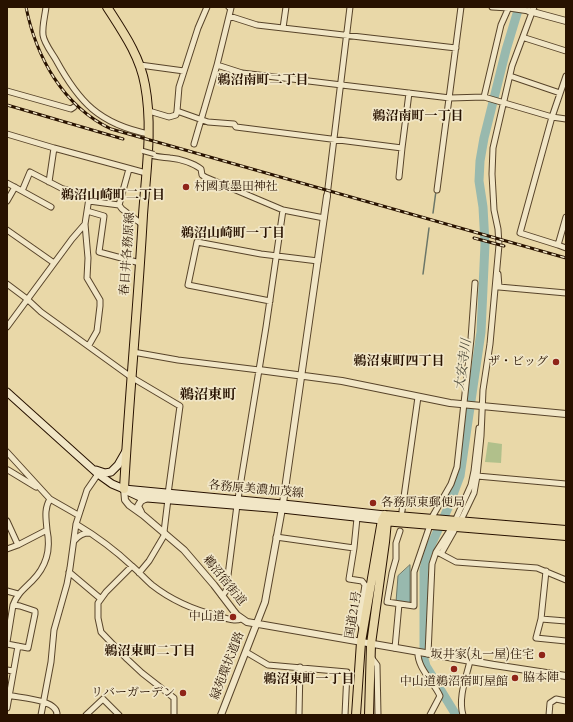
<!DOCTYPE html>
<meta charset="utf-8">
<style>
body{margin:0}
#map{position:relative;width:573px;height:722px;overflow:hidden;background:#e9d8a8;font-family:Cardo,serif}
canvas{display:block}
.frame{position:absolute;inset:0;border:8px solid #281200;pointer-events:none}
</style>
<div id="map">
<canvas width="573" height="722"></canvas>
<div class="frame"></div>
</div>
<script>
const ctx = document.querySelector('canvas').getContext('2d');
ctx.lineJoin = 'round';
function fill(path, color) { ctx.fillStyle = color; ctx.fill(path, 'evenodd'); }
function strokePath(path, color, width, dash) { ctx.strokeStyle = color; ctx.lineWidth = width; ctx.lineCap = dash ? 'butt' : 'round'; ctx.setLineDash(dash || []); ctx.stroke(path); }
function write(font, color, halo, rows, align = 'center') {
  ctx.font = font + ' Cardo,"Noto Serif JP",serif'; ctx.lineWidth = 3.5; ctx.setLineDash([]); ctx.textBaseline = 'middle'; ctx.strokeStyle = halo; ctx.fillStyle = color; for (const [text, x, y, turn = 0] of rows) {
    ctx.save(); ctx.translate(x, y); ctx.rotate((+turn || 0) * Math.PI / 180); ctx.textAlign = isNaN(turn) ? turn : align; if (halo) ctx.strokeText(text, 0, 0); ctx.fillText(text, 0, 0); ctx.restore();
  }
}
fill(new Path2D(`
 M488,442L502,444L501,463L485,462Z`), '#b1c08b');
const water = new Path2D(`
 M410,565V603L396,602L398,576Z`);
fill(water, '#98b9ae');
strokePath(water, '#6b7668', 1);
strokePath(new Path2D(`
 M433,213L436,191
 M423,274L429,228`), '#6b7668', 1.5);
strokePath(new Path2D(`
 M456,715L426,666L424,659V570L427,554L448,508L460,476L481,332L485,244L483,207L479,181L480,161L484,138L506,50L519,7`), '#98b9ae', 9);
const minor = new Path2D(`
 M46,7C45,16 42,26 43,35C44,43 52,53 56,60C79,102 99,124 149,134
 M207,7L198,28L179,87L177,111L208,122L234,124L236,127L402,148L409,93
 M229,7L231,8L217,65L242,73L450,98L484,97L552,117L566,119
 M492,7L509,8L529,11
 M229,16L257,25L456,48
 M283,28L286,7
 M525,38L566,51
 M140,65L184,71
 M513,77L560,93
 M7,91L71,109L74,107
 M484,97L501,25L509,7
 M149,111L169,117L176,115L177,111
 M7,134L54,148L146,173
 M194,144L217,65
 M147,154C155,157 162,157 170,158C180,159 193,163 201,169L202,175L205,177L283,210L266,327L238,499
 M399,177L402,148
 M49,182L54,148
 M7,183L22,191L30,172L63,189L86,195L89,198L85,224L88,258L87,278L100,300V306L97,331L89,345
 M437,190L461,7
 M22,191L51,207
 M327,196L350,7
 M7,201L15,187
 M89,201L119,205L129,169
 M119,205L122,209L143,225
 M283,210L324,218
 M87,211L104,216L99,252L140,263
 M566,217L558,245L566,248
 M7,230L54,263
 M558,245L520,233L552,117L566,76
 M498,274L499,287L566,293
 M7,284L27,299L41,312L131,377L180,406L168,494
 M270,301L188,285L197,242L261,254L318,261
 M7,327L72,239L85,224
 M133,352L178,360L259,370
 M7,452L50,499L78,515
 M8,470L36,487
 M477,476L566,484
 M402,511L418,397
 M357,518L354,548L349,579L362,581L365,585L359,622L363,629
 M462,518L474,493L477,476L481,436L483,390L490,344L499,245L498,229L494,210L492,174L493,148L512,66L534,7
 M431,519L451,484L457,467L471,339L475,283
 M7,521L18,545
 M455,521L471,485L474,471L479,428
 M76,524C96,536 115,550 132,566C139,572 145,579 152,585C171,600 194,610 218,616C226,618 234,622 241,619
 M400,531L396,543V559L392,573L387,602L414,606V572L430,525
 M164,532L168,499
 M276,537L354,548
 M74,541C79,535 83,533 90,533
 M7,549L18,545L47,530C46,518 44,509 50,499
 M436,552L452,527
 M441,554L456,562L537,568L566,580
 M132,566L106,592L98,603V618L101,632L127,659L142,673L174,698V715
 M546,571L541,619L536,638L566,641
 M69,572L101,599
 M139,573L149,561L165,534
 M7,591L18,594
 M222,596L226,591L237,505
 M13,605C17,594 24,589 32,581C46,567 51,549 47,530
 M541,619L566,621
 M7,642L13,605L20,606L35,611V614L28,648L7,644
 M395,648L399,604
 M246,652L268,665L347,672L345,715
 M418,652C417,668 434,682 440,696L430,715
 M428,654L432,564L436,552L441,554L454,531
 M371,657L377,665L378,715
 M7,670L13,671
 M7,695C19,698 58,699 57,715
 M7,708L18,646
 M41,715L51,662L54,630L67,584L70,568L76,524L87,490L98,474
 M86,715L103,699L119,715
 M299,715L300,667
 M463,715C458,698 466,678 470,661
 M549,715L550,703L556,699L566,701`);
const tertiary = new Path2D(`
 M529,11L566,21
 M259,370L342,381L450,403L566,414
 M124,489L125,500L129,505L143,515L184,550L214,585L233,610L237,615L247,622L494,665L566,676
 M141,512L138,506L141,501L147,498
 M221,715L265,602L283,503L327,196`);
const secondary = new Path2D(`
 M7,392L98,474L112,484L124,489L293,505L385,515
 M96,470L105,473L111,472L118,465L126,451
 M127,491L140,497L147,498L282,509L382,520`);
const primary = new Path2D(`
 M107,7C123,32 140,56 145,85C153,127 146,172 143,215C138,306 129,397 124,489`);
const trunk = new Path2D(`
 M385,515L566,530
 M383,521L566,536
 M356,715L361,642L382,520L385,515
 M369,715L371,644L385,542L387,521L385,515`);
strokePath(minor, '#58442a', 7);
strokePath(tertiary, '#58442a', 8);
strokePath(secondary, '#281200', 9);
strokePath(primary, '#281200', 10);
strokePath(trunk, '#281200', 10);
strokePath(minor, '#f1e6c6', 5);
strokePath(tertiary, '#f1e6c6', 6);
strokePath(secondary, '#f1e6c6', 7);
strokePath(primary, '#e9d8a8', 8);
strokePath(trunk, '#e9d8a8', 8);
const rail = new Path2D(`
 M26,7C36,57 63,106 111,129L566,258
 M7,105L123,139
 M474,238L504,246`);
strokePath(rail, '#281200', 3);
strokePath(rail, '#f1e6c6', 1.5, [4.5]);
const pedestrianBridge = new Path2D(`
 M143,151L154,154`);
strokePath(pedestrianBridge, '#58442a', 6, []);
strokePath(pedestrianBridge, '#f1e6c6', 4);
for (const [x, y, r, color] of [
 [186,187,4,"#8f2418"],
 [556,362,4,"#8f2418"],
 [373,503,4,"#8f2418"],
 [233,617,4,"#8f2418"],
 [542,655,4,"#8f2418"],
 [454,669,4,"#8f2418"],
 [515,678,4,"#8f2418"],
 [183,693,4,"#8f2418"]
]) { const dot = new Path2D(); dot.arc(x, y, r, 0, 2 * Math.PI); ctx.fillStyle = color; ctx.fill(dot); strokePath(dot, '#f1e6c6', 1.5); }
write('12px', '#281200', '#f1e6c6', [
 ["村國真墨田神社",194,187,"left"],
 ["ザ・ビッグ",548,362],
 ["各務原東郵便局",381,503,"left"],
 ["中山道",225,617],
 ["坂井家(丸一屋)住宅",534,655],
 ["脇本陣",523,678,"left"],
 ["中山道鵜沼宿町屋館",454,682,"center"],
 ["リバーガーデン",175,693]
], 'right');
write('12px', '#281200', '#f1e6c6', [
 ["春日井各務原線",128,254,-86],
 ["各務原美濃加茂線",256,490,5],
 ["鵜沼宿街道",224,581,51],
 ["国道21号",354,615,-81],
 ["緑苑環状道路",228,666,-69]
]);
write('bold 13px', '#281200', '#f1e6c6', [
 ["鵜沼南町二丁目",263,81],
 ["鵜沼南町一丁目",418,117],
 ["鵜沼山崎町二丁目",113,196],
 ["鵜沼山崎町一丁目",233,234],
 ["鵜沼東町四丁目",399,362],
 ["鵜沼東町二丁目",150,652],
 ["鵜沼東町一丁目",309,680]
]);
write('italic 13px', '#4f4c3d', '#f1e6c6', [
 ["大安寺川",464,365,-82]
]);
write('bold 14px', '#281200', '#f1e6c6', [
 ["鵜沼東町",208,396]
]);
</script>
